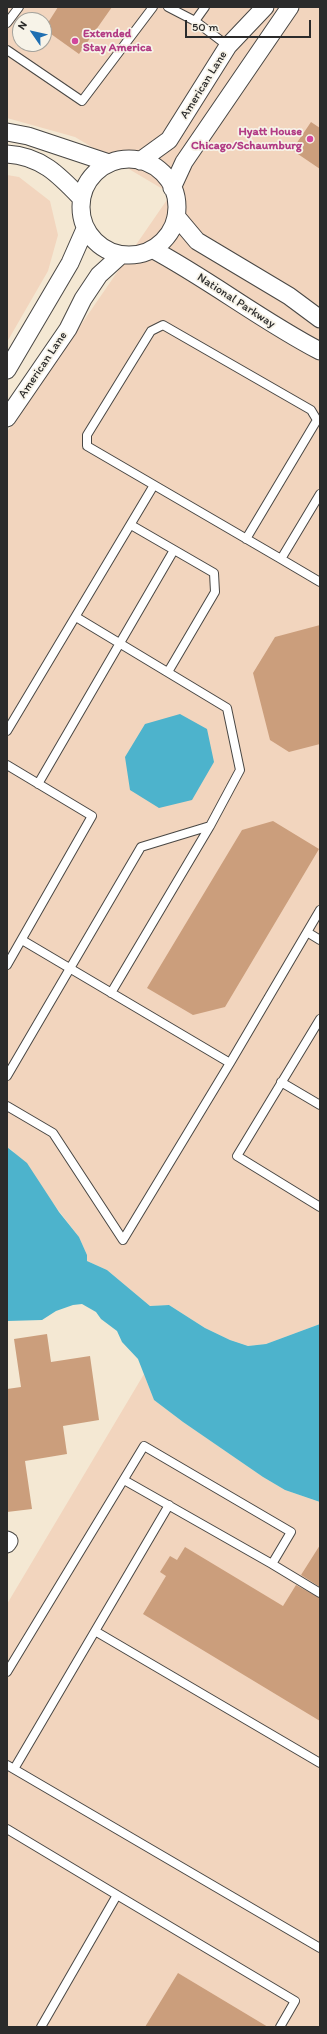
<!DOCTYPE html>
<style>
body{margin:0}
#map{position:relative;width:327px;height:2034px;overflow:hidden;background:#f4e8d3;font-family:Itim,sans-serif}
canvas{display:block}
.frame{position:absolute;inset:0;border:8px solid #2b2b2b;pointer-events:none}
.north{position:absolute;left:12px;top:12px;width:40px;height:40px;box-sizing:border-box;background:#f7f3e8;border:1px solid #a5a39c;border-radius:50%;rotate:304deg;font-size:11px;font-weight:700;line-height:16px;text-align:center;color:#2b2b2b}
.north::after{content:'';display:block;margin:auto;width:14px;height:18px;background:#1f6fb2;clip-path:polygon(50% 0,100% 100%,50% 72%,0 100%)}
.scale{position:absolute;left:185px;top:20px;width:126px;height:18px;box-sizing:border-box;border:2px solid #2b2b2b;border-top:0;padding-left:5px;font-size:12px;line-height:14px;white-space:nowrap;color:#2b2b2b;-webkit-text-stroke:3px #f7f3e8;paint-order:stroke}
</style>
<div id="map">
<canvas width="327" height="2034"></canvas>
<div class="frame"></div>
<div class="north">N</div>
<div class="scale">50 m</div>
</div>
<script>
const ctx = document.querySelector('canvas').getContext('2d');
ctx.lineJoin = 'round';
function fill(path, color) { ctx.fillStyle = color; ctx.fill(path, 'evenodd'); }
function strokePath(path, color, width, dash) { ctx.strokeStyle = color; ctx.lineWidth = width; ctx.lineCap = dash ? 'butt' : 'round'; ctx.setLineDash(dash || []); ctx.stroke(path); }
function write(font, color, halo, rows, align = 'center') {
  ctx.font = font + ' Itim,sans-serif'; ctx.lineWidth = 3.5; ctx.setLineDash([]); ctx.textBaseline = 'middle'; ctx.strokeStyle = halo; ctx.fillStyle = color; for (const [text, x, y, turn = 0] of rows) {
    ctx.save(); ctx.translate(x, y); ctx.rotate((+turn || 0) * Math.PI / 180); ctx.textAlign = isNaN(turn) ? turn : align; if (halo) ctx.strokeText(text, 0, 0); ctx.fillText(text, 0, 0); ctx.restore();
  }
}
fill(new Path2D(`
 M7,7H320V1324L266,1344L248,1346L230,1340L205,1328L169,1305L150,1306L107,1270L87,1261V1255L79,1237L13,1151L7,1147V432L171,194L75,137L7,118ZM20,20H44V44H20Z
 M7,175L19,177L50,201L58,235L48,271L7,342Z
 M144,1374L154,1400L183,1422L263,1477L285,1490L320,1502V2027H7V1604Z`), '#f2d5be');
fill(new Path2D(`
 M180,714L207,729L214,762L192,800L159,808L130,790L125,757L145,724Z
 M7,1147L27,1163L59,1212L79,1237L87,1255V1261L107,1270L150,1306L169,1305L205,1328L230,1340L248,1346L266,1344L320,1324V1502L285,1490L263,1477L183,1422L154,1400L138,1359L122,1342L117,1331L101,1319L96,1312L82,1304L73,1305L56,1311L42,1320L7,1321Z`), '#4db3cc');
fill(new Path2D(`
 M58,7H112L79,54L44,29Z
 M311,122L320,128V169L292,150Z
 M320,625V744L289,752L270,740L253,673L275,637Z
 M273,821L319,849L225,1007L193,1015L147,988L242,830Z
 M47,1334L51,1362L90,1356L99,1420L63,1426L67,1454L25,1461L32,1509L7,1512V1389L21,1387L14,1339Z
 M320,1545V1587L301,1575Z
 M185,1547L283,1606L296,1585L320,1598V1721L143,1614L166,1576L160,1572L170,1556L177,1560Z
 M178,1973L268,2027H145Z`), '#cb9e7c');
const service = new Path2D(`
 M168,7L195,21
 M205,7L195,21L228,46
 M7,23L19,7
 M7,50L82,101L153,7
 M320,494L281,559L320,582
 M131,525L214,573L215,592L168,672
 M246,539L317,420L311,410L163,325L151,331L87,435V446L281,559
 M7,731L154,485
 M7,765L92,816L7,965
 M38,784L174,550
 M307,932L320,940
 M22,940L230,1063L320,910
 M111,993L210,826
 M320,1019L237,1156L320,1207
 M7,1076L141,847L210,826L240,770L227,708L76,617
 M281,1082L320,1105
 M7,1106L53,1133L123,1240L230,1063
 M272,1564L320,1593
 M95,1631L320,1763
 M7,1672L144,1446L291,1532L272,1564L124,1480
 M7,1765L320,1948
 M14,1769L169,1505
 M7,1829L117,1895
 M41,2027L117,1895L295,2001L280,2027`);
const minor = new Path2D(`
 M7,132L28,136L109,163
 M7,154C41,156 59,175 81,198
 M81 207a48 48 0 1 1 96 0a48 48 0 1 1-96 0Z
 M140,161L169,140L228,46L265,7
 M172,188L184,162L290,7
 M176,216L197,241L289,296L320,319
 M152,249C210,280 262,321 320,351
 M7,370L70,263L85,229
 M7,418L68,329L83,299L99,275L121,255
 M7,1540L9,1541L7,1544`);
strokePath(service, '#494744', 10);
strokePath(minor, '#494744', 19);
strokePath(service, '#fff', 8);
strokePath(minor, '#fff', 17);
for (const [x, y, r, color] of [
 [75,41,4,"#d1479c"],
 [310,139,4,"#d1479c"]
]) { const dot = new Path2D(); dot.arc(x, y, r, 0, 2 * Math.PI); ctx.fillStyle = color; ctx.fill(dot); strokePath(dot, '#f7f3e8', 1.5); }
write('bold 12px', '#b23c85', '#f7f3e8', [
 ["Extended",83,34],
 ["Stay America",83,48],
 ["Hyatt House",302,132,"right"],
 ["Chicago/Schaumburg",302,146,"right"]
], 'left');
write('12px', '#2b2b2b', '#f7f3e8', [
 ["American Lane",204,85,-58],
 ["National Parkway",236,301,33],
 ["American Lane",43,365,-56]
]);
</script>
